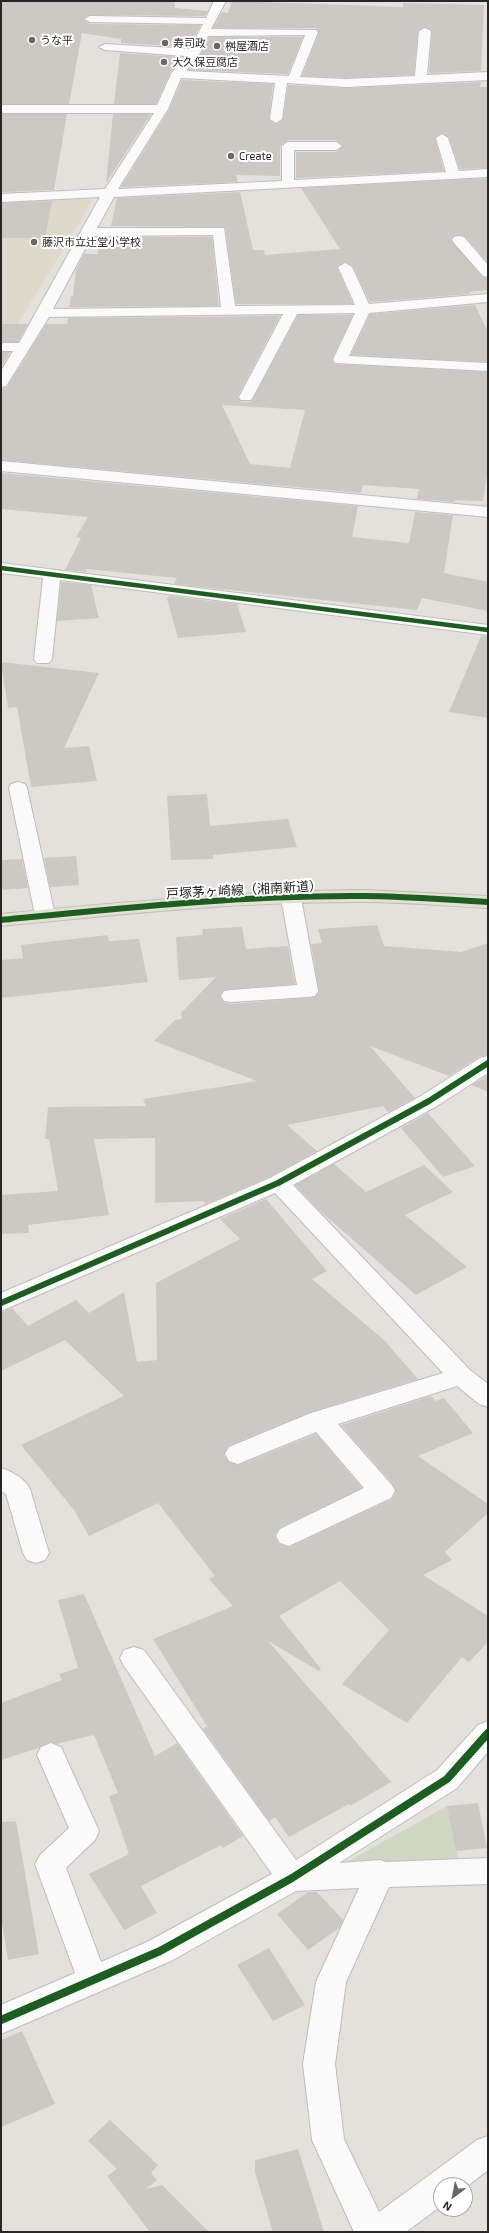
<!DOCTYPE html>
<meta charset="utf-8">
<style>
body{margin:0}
#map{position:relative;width:489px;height:2233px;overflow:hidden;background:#e4e1dc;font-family:"Exo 2",sans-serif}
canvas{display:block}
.frame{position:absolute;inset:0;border:2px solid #272727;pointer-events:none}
.north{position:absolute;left:433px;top:2177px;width:40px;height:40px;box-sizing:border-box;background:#fff;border:1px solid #a9a9a9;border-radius:50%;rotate:212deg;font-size:11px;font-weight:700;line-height:16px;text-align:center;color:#272727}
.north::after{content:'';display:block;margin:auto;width:14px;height:18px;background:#696866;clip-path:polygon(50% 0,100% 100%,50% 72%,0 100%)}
</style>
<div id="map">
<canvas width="489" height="2233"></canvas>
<div class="frame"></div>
<div class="north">N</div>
</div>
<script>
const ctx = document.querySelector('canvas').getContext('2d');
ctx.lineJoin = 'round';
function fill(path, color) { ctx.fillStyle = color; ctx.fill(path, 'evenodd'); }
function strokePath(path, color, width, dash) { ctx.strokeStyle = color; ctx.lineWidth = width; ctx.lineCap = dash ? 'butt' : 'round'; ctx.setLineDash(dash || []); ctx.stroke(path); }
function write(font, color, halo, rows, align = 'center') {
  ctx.font = font + ' "Exo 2","Noto Sans JP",sans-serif'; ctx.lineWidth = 4; ctx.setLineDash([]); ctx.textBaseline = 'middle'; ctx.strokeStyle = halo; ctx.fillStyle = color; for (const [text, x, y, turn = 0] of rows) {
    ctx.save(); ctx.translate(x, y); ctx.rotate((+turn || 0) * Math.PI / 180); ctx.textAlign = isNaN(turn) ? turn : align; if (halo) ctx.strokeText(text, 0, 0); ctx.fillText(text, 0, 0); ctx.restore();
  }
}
fill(new Path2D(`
 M79,199L93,200L9,338L1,342V202Z`), '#dfd9cb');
fill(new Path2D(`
 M447,1806L460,1867L320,1877Z`), '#d0d8c4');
fill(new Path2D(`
 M1,1H174L175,8L208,11L205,16L89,15L83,20L90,24L201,25L189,47L121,43V39L82,33L69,104H1Z
 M232,1L403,7V3L484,5L481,71L429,73L432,31L424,27L418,31L414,75L346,78L302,76L319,31L316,28H213L222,12L228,13Z
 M209,37H303L288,74L189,70L201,54Z
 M120,53L182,57L170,73L156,104H114Z
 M182,80L273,84L269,119L275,124L283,119L288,85L346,88L481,82L480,87H488V168L460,169L449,138L441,133L435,138L444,171L296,178V152H336L343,146L336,140H288L280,146V176L236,175L238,182L121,187L169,110Z
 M1,114H67L54,190L1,192Z
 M113,114H151L106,183Z
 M488,178V263L465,236H454L451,239L482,277L488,278V290L469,292L470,294L370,302L353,266L344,262L337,268L353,304H236L225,227L111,226L117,198L240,192L253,250H264L265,255L340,249L301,188Z
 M52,201L45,238H1V203Z
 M100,237H212L219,306L69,307L71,296H73L76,269L84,254H98Z
 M475,305L488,332V362L351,355L370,314Z
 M298,315H353L332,359L335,364L488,372V469L483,501L455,500V502L417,499L419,489L363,485L361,493L1,460V388L7,387L46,324H67L68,318L280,316L238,396L241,402H251ZM222,405L305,410L290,468L250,464Z
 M1,324H28L18,342H1Z
 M1,352H10L1,368Z
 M1,473L358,506L352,537L409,543L415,512L453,515L444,573L488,582V611L422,598L417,610L174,584L177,578L86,569L87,572L65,570L81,538L76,537L88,517L1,509Z
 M61,582L91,585L99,618L57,621Z
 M169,596L237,604L246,632L178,638L167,599Z
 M481,636H488V718L449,712Z
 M1,662L99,673L64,748L89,746L97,781L31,787L17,707L8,708Z
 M207,794L210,826L288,819L297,847L213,855V859L171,860L167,796Z
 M76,856L79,885L50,887L44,858Z
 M22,859L28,888L1,890V860Z
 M377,925L384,946L461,952L488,943V1055L479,1057L449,1076L370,1046L415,1098L388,1112L383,1106L287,1125L317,1151L269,1177L206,1204L203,1201L155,1203V1138L94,1139L109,1215L28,1225L29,1233L1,1234V1195L58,1191L49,1139H45L48,1107L146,1106L143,1099L257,1081L154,1041L175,1020L182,1019L181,1013L216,977L179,980L176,937L203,935L202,929L242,927L246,949L288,946L295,984L224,990L220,997L224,1002L231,1004L315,997L319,991L311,944L322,943L318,929Z
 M108,935L109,941L139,939L148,982L1,998V960L23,958L21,945Z
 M488,1075V1092L472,1085Z
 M428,1113L475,1166L443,1177L401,1128Z
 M334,1164L366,1192L424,1165L453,1192L405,1215L467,1267L416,1295L320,1211L295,1185Z
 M266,1199L327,1271L312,1279L384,1340L418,1379L311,1412L228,1446L224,1455L229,1462L239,1465L316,1434L362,1488L279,1528L275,1535L279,1544L290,1547L392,1499L396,1492L392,1483L341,1425L431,1396L436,1401L444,1398L473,1433L418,1456L488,1504V1513L445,1552L452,1560L423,1575L488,1616V1642L469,1662L462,1657L407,1723L342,1684L389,1630L340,1581L279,1616L321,1669L319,1671L268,1641L391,1782L350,1806L349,1804L289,1837L275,1817L269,1821L203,1729L207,1726L153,1639L233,1606L209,1579L215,1576L158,1503L89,1536L74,1510L21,1445L124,1396L65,1340L1,1371V1312L12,1308L28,1326L76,1300L89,1313L124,1292L137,1362L157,1360L156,1283L240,1239L220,1219Z
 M84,1594L155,1756L177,1743L243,1836L223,1848L221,1845L141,1886L157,1913L124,1930L89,1874L129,1854L109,1796L118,1793L94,1735L57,1744L50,1742L39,1748L1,1760V1703L62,1680L59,1674L78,1668L58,1600Z
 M478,1803L487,1848L456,1851L447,1806Z
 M16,1821L39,1954L8,1960L1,1916V1822Z
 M308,1892H317L343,1920L339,1928L308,1950L277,1914Z
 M269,1948L305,2005L273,2021L237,1965Z
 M22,2031L55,2104L1,2127V2040Z
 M110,2120L158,2165L151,2173L157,2180L146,2189L162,2185L209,2232H150L107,2176L117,2169L88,2141Z
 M298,2149L324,2232H273L255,2172V2160Z`), '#ccc9c5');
const minor = new Path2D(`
 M214,1H226L211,29L316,30L318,32L300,77L346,79L415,76L419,31L425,28L431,31L427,75L488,72V80L346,87L287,83L282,119L276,123L270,119L275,83L181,78L168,109L118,189L282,181V146L288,142H336L342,146L336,150H294V180L446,172L436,138L442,134L448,138L459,171L488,169V177L114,197L97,228H224L235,306L355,305L338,267L345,263L352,267L369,304L488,294V302L369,313L349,356L488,363V371L335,363L333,360L355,313L297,314L253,397L251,400H241L239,397L283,314L49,317L8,383L6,386L1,387V371L13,351H1V343H19L100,197L1,202V194L105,189L154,113H1V105H157L171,74L185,56L105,50L99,47L105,44L190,49L203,24L90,22L84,19L90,16L206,18ZM305,35L289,76L186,71L200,53L208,36ZM213,235L221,307L53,309L92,236Z
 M459,236L464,237L488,265V277L483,276L454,243L452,240L454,237Z
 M1,461L488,507V517L1,471Z
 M1,563L488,625V635L60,580L52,659L49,663H37L34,659L43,578L1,573Z
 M18,782L25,784L27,788L55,915L52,919L45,921L38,919L35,915L9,788L11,784Z
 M291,892L298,894L301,898L318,991L315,996L308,997L231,1002L224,1001L221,996L224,991L231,990L297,985L281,898L284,894Z
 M488,1056V1073L437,1106L293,1185L470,1370L488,1384V1407L479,1404L457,1386L338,1424L391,1484L395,1491L391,1498L289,1546L280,1543L276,1536L280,1529L364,1488L316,1432L238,1464L229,1461L225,1454L229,1447L311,1413L443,1373L275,1193L1,1311V1293L270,1178L421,1096L480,1058Z
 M1,1468C13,1472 24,1478 30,1489L49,1553L45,1560L36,1563L27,1560L23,1553L6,1494L1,1491Z
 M134,1647L144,1650L296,1860L437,1770L478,1725L488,1721V1752L457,1788L339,1863L381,1860L386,1862L488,1858V1884L389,1887L346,1982L335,2064L344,2139L379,2212L477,2140L488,2136V2170L465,2188V2185H441V2206L406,2232H354L312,2140L303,2064L316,1982L359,1888L296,1891L171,1961L1,2034V2005L75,1973L35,1864L40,1855L69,1828L37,1755L41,1747L51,1743L61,1747L99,1831L95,1840L66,1868L101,1962L149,1941L272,1874L124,1666L120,1658L124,1650Z`);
const major = new Path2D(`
 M364,890L488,896V908C447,906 405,902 364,902C243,901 121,914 1,926V914C122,902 242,891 364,890Z`);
strokePath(minor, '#bebdbd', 2);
strokePath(major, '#bebdbb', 2);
fill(minor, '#fbfafa');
fill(major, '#e4e0d3');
strokePath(new Path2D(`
 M1,568L488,630`), '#1b5e20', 4.5);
strokePath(new Path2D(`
 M1,920C121,908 243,895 364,896C405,896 447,900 488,902
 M1,1303L278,1183L429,1101L488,1063`), '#1b5e20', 6);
strokePath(new Path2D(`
 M1,2020L160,1951L292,1878L447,1779L488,1733`), '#1b5e20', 8);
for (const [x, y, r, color] of [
 [32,40,4,"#696866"],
 [165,43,4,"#696866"],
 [217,46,4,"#696866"],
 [164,62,4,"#696866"],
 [231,156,4,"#696866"],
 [34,242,4,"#696866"]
]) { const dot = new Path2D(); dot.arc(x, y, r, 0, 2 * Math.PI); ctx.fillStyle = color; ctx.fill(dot); strokePath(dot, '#fff', 1.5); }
write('11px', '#272727', '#fff', [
 ["うな平",40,40],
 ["寿司政",173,43],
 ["桝屋酒店",225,46],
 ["大久保豆腐店",172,62],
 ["Create",239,156],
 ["藤沢市立辻堂小学校",42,242]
], 'left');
write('13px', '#272727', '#fff', [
 ["戸塚茅ヶ崎線（湘南新道）",244,890,-3]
]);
</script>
